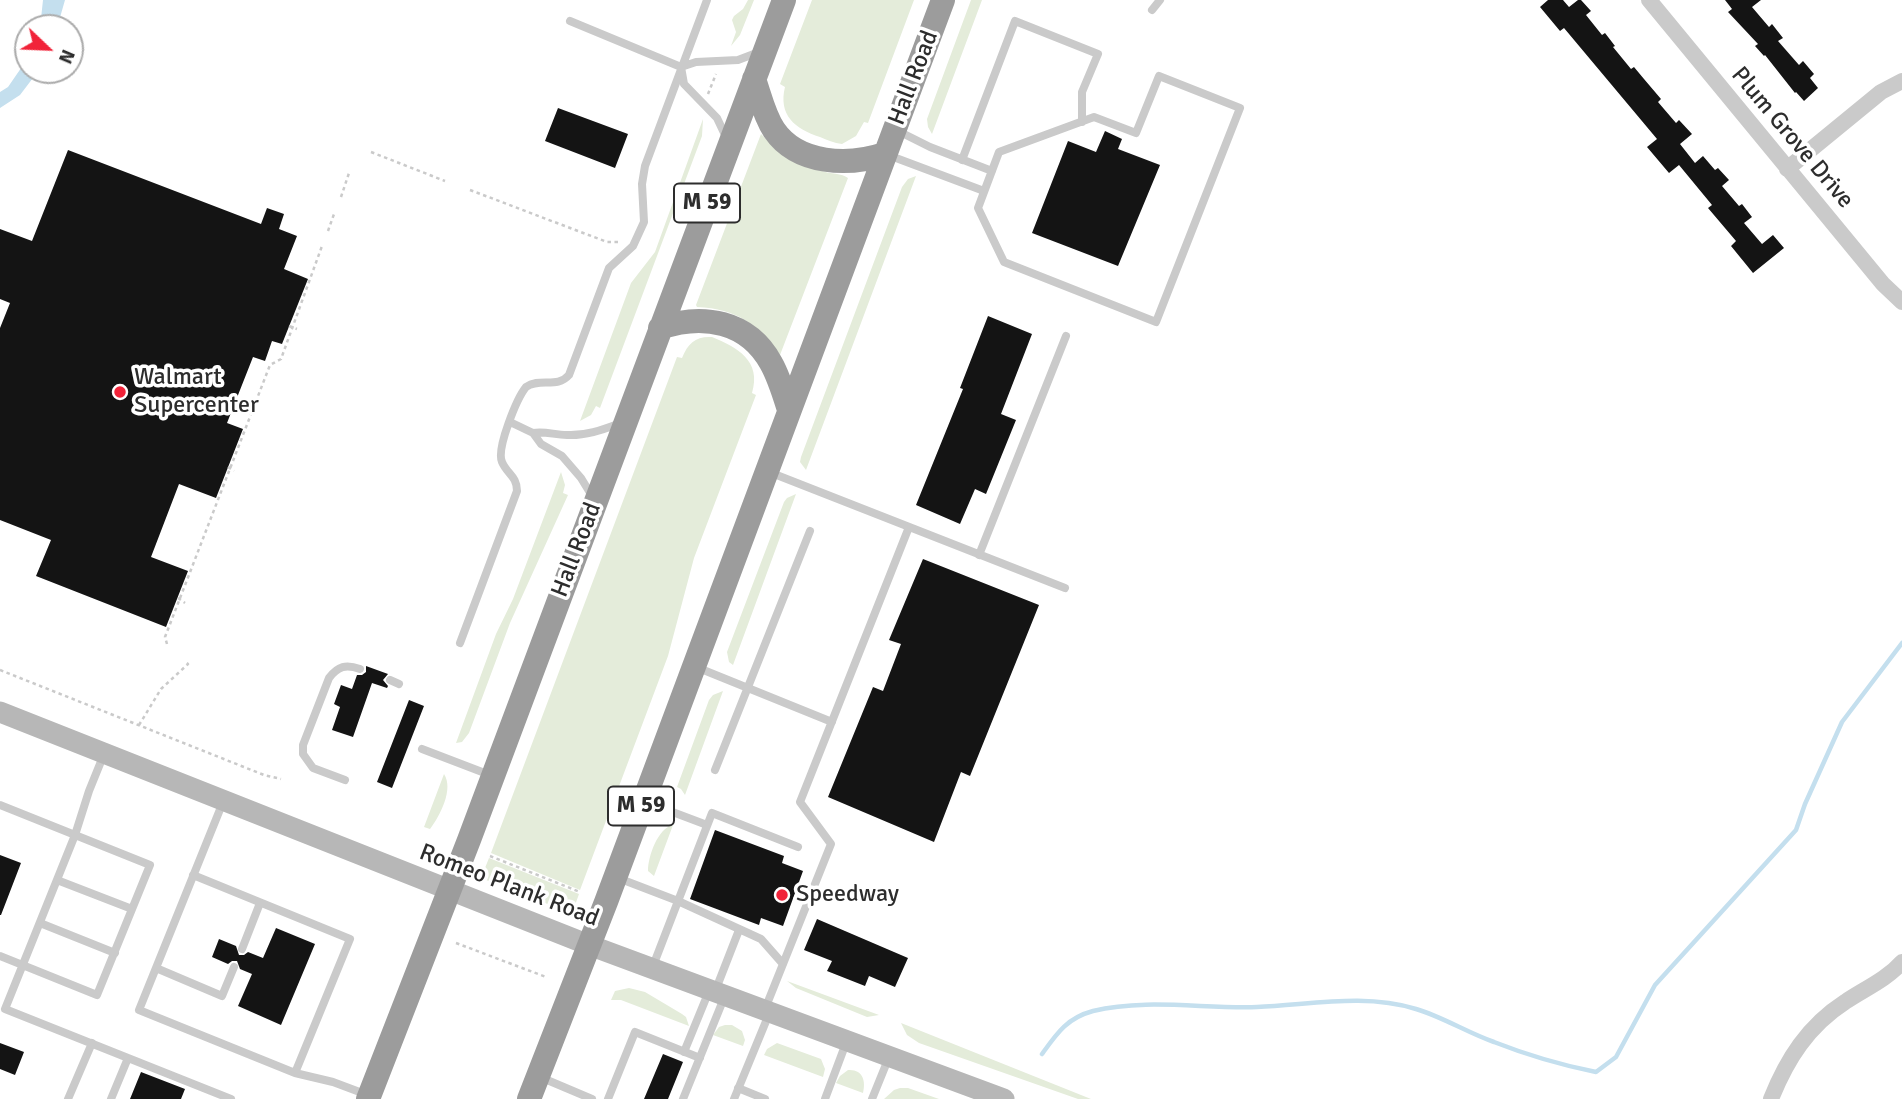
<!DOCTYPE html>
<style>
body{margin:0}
#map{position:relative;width:1902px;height:1099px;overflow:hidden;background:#fff;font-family:Signika,sans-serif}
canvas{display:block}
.north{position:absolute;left:14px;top:14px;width:70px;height:70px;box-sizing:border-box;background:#fff;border:2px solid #ababab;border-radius:50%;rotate:113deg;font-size:19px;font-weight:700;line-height:28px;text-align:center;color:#2d2d2d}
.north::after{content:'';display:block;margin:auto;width:24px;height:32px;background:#f12339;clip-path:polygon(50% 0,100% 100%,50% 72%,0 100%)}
</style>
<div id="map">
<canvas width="1902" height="1099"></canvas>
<div class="north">N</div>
</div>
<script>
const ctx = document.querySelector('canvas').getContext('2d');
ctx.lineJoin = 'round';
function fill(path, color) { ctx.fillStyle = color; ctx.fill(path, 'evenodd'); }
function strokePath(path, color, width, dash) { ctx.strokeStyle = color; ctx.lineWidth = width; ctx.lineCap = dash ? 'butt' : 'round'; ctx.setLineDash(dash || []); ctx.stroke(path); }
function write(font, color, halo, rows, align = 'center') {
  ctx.font = font + ' Signika,sans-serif'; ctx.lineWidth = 7; ctx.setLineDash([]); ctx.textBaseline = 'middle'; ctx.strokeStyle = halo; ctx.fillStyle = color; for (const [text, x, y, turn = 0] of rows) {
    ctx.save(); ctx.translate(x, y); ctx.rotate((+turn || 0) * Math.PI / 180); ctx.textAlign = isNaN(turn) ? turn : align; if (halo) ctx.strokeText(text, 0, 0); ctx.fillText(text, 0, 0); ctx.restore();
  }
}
fill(new Path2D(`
 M748,0H754L740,35L731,46L736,32L732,20L734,16L743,9Z
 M812,0H914L868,123L864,122L856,136L842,144C834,143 827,140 820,137C795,129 778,115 785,87L780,84Z
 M971,0H982L932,134L928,127L927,119Z
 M703,119L702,136L600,408L596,406L591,415L580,421L631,283L655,252Z
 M761,134C780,154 795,162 822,171C830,174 842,173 848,178L780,355C758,324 737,309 697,307L696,305Z
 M916,176L806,470L800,462L801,457L902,187L908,179Z
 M712,337C737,347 762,361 752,393L756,395L694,558L668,656L580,890L491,853L677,357L682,358C688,343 696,336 712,337Z
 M561,472L565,485L563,493L568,495L510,623L469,733L462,742L456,743L496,634L513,599Z
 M796,494L733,665L729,662L727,652L784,502L787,498Z
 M723,691L685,795L681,789L677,787L709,700L713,695Z
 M444,774C454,789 440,816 430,829L424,827Z
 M673,825L654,876L648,871C648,856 658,828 673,825Z
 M489,858L579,894L574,908L568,912L486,880L483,873Z
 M787,981L879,1015L867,1017L796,988Z
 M629,988L645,992L682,1014L686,1017L689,1026L621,1000H611L615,991Z
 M901,1023L1091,1099H1078L919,1043L907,1035Z
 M725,1025H732L742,1031L745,1040L743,1046L713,1035L719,1027Z
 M777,1043L821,1059L825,1069L823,1077L764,1055L767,1049Z
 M848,1070C863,1069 866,1081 863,1093L836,1083L840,1076Z
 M900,1088H908L939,1099H884L894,1090Z`), '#e4ecda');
fill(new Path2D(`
 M43,0H65L57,28H40Z
 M28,58V70H39L20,95L0,108V92L8,87Z`), '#c4dfee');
strokePath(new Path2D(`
 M1042,1054C1057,1033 1067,1018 1093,1011C1146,998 1204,1009 1257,1007C1310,1005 1364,993 1416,1009C1443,1017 1468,1033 1494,1042C1527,1055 1561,1065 1596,1072L1616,1057L1655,985L1796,830L1805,804L1842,722L1902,643`), '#c4dfee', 4.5);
fill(new Path2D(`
 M1548,0H1563L1569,7L1578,0H1581L1591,11L1586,15L1602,35L1605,33L1615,46L1613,47L1631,69L1634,67L1644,79L1661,99L1658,102L1676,123L1679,120L1692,134L1680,144L1695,163L1703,156L1715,170L1718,168L1729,180L1722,186L1739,206L1742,204L1752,217L1744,223L1762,244L1773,235L1784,248L1753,273L1731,246L1736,241L1708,208L1712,205L1679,165L1669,173L1647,147L1657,139L1564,28L1560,31L1540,7Z
 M1725,0H1761L1752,7L1769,27L1772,24L1783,38L1778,41L1799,65L1803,61L1814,74L1810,78L1818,88L1804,101L1796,92L1795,93L1765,55L1764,56L1755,46L1758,44L1728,12L1732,9Z
 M558,108L628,134L615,168L545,141Z
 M1105,131L1122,139L1118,149L1160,165L1118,266L1032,233L1068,141L1096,152Z
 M68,150L261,224L267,208L284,214L279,229L297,236L284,269L308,279L282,344L272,341L265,361L253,357L227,423L243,429L216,498L179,484L151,557L188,571L166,627L36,576L51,540L0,520V328L10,303L0,299V229L32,241Z
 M988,316L1032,334L1001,414L1016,420L986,494L975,489L960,524L916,505L963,389L960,388Z
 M923,559L1039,605L970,776L961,772L934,842L828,797L873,687L883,691L901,644L889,640Z
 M366,666L388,674L383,680L388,686L387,688L372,683L353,737L332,730L340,707L334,704L341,685L352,689L357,675H362L366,672Z
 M409,700L424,706L392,788L377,782Z
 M715,830L784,856L782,863L803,871L783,926L761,918L759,925L690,899Z
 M0,855L21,863L1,915H0Z
 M817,919L908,958L895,987L869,976L865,986L827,971L832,961L804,950Z
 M276,928L315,944L281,1025L238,1006L252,974L240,969L237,961H232L228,964L212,957L219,939L236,946L239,955H244L248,952L263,958Z
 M0,1043L24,1052L15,1075L0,1069Z
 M663,1054L683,1062L668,1099H644Z
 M141,1072L185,1089L181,1099H130Z`), '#141414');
strokePath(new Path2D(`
 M708,94L716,74
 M371,152L445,181
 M470,190L607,242H618
 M341,197L349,173
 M328,231L334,214
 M289,326L297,329
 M228,467L234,471
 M178,598L185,603
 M167,644L165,637L270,365L281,359L322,246
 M0,670L264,775L281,779
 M139,725L161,689L188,664L184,661
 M490,856L580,892
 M456,943L546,977`), '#cacaca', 2.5, [3.5, 3.5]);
strokePath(new Path2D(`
 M1152,10L1160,0
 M570,21L681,67
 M1159,76L1240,108L1156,322L1004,262L978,208L999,152L1094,117L1136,133Z
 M898,131L930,147L992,171
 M726,137L717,118L684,84L681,67L696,62L738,60L759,52
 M888,155L984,191
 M962,160L1015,21L1098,54L1082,92V122
 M510,422L533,433L541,444L562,456L581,478L592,496
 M533,433C546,431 554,435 567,435C585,436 602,430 618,424
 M769,472L1065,588
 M979,555L1066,336
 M460,643L517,491C517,476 507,474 502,462C496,449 517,398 526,387C540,377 557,389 569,375L609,268L633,246L644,222L642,184L645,166L707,0
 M696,667L832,722
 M390,680L399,684
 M422,749L490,775
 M104,754L89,791L75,835L5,1009L231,1099
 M715,770L810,531
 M345,780L313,768L303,754V745L329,678C338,666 346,664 360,669
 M223,802L139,1010L295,1073L333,1082L365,1094
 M646,802L707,825
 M0,805L150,865L97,995L0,956
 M193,875L350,939L295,1073
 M618,878L678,901L761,939L783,964
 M57,880L132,909
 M40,923L115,953
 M242,949L260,903
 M653,966L712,813L798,847
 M156,968L222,996L234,967
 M716,989L739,930
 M765,1009L831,844L800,802L909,527
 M684,1052L709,991
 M540,1077L592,1099
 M738,1088L765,1099
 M68,1099L92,1043
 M111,1099L128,1058
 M608,1099L635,1032L700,1058
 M683,1099L724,998
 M734,1099L769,1014
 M825,1099L846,1043
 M872,1099L889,1057`), '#cacaca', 8);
strokePath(new Path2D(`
 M1649,0L1883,284L1902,302
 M1787,169L1881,92L1902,81
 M1771,1099C1787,1059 1808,1026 1845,1002C1864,989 1886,980 1902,962`), '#cacaca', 16);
strokePath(new Path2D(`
 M0,712L589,945L1004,1099`), '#b7b7b7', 21);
strokePath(new Path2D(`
 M754,79C760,96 764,115 774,130C798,165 849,166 885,154
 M660,328C703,313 748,321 771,363C779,377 784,394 789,410
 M368,1099L469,840L784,0
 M529,1099L606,902L943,0`), '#9c9c9c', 24);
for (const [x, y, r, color] of [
 [120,392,7,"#f12339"],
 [782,895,7,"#f12339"]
]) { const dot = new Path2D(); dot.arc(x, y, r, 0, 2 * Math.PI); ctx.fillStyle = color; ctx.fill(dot); strokePath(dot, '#fff', 2.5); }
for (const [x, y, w] of [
 [707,203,66],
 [641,806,66]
]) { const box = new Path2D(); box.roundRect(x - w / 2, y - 19.5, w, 39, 5); ctx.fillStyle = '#fff'; ctx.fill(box); strokePath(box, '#2d2d2d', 2); }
write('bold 23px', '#2d2d2d', null, [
 ["M 59",707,203],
 ["M 59",641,806]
]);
write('24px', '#2d2d2d', '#fff', [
 ["Hall Road",914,78,-69],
 ["Plum Grove Drive",1792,138,50],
 ["Hall Road",577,550,-69],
 ["Romeo Plank Road",509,886,21]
]);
write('24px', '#2d2d2d', '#fff', [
 ["Walmart",134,378],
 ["Supercenter",134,406],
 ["Speedway",796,895]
], 'left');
</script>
